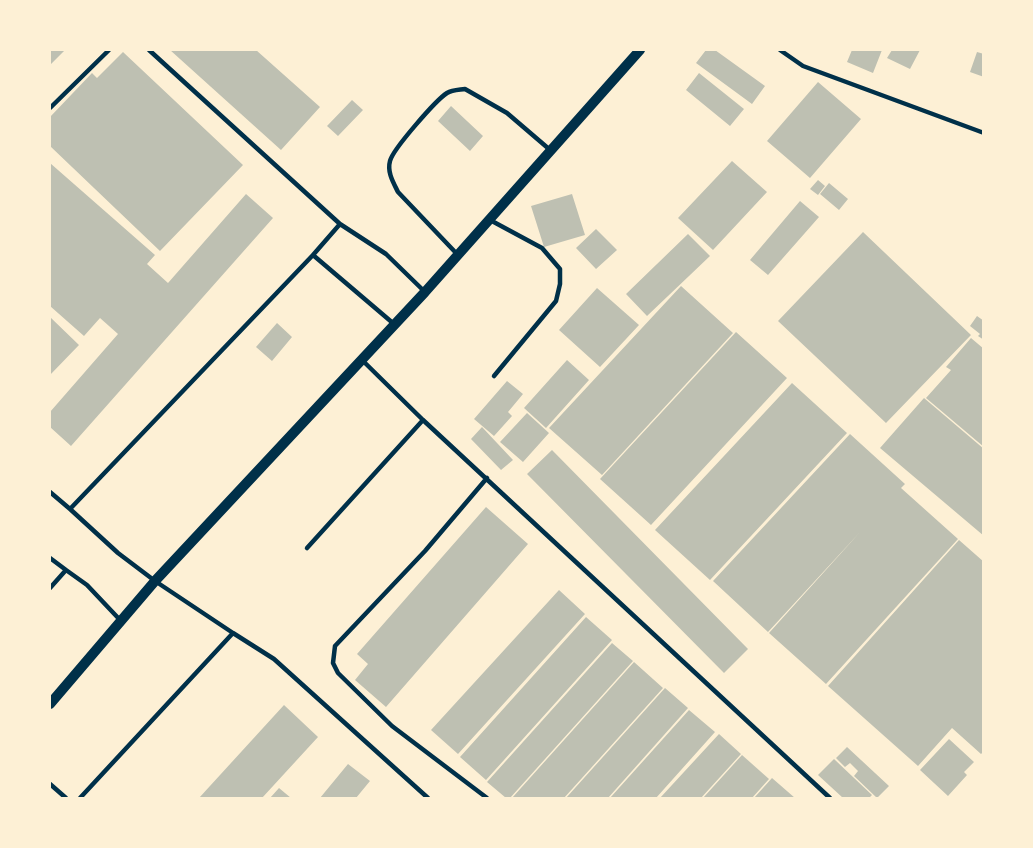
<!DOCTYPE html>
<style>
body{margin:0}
#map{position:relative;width:1033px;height:848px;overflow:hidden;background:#fdf0d5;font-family:"Noto Sans",sans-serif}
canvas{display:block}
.frame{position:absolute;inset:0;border:51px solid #fdf0d5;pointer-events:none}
</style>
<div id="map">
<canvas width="1033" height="848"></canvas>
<div class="frame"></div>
</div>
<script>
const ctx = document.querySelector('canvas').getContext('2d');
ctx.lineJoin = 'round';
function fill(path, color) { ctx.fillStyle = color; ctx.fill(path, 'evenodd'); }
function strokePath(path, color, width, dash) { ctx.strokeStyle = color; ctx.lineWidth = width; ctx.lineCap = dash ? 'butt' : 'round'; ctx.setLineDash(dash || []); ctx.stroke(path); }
fill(new Path2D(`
 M50,50H65L50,65Z
 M170,50H256L320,107L281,150Z
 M706,50H715L765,86L752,104L696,63Z
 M852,50H882L873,73L847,62Z
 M892,50H920L910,69L887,58Z
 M123,52L243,165L160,251L50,146V117L92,73L97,78Z
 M977,52L984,54V77L970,72Z
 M699,73L744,109L730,126L686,90Z
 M818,82L861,119L810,178L767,141Z
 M352,100L363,110L338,136L327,126Z
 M451,106L483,136L470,151L438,121Z
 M732,161L767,192L713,250L678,218Z
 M50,163L155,255L147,264L168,283L246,194L273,218L71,446L50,427V412L118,334L100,318L84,336L50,306Z
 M818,180L825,186L818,195L810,189Z
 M829,183L848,199L839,210L820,194Z
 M572,194L585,235L544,247L531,206Z
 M800,201L819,217L768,275L750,260Z
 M596,229L617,250L596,269L576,248Z
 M863,232L971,335L886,423L778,321Z
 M688,234L710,256L647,316L626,294Z
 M681,286L733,333L602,475L549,428Z
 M597,288L639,325L600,367L559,330Z
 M977,316L984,321V340L978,336L980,334L970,326Z
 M50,317L79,345L50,375Z
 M277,323L292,337L272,361L256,347Z
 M736,332L787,378L651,525L600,479Z
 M971,338L984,349V447L926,398L951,370L946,367Z
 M567,360L589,380L546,428L524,408Z
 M507,381L523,394L508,412L512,416L494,436L474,419Z
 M792,383L847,433L710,580L655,530Z
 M924,398L984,449V536L880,448Z
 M527,413L549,433L523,462L500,442Z
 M482,427L513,460L501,470L471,439Z
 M850,434L905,484L901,488L958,539L826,684L769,633L861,531L768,632L713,581Z
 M552,450L748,649L724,673L527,474Z
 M486,507L528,544L386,707L355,680L368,664L357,654Z
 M959,540L984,562V751L981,754L952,728L918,766L828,686Z
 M559,590L585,614L458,754L431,730Z
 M586,617L612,640L486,780L460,757Z
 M612,643L633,661L510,798H506L487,782Z
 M634,662L663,688L564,798H512Z
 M665,688L688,708L608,798H566Z
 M284,705L318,737L262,798H199Z
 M689,710L715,732L656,798H610Z
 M719,734L741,754L701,798H660Z
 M949,739L974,762L964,772L967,775L948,796L920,770Z
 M847,747L889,786L877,798L854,776L858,771L850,763L845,767L836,758Z
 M742,755L769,779L752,798H703Z
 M834,759L872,795L869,798H843L818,775Z
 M348,764L370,781L356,798H320Z
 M772,778L795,798H754Z
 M279,788L291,798H270Z`), '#bec0b2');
strokePath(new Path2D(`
 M149,50L340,224L386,254L425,292
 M780,50L803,66L984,133
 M50,108L109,50
 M490,220L542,248L560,269V284L556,301L494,376
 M457,254L398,192C393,182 387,172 390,161C393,149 436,100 447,93C452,90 458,90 465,89L507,113L549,149
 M313,255L394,324
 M361,359L423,420L830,798
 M487,478L425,551L335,646L333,663L338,673L392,726L487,798
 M50,492L70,509
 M307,548L423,420
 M50,558L66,570
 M50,588L66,570L87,585L121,621
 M233,633L274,659L428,798
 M50,784L66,798
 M80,798L233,633L155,581L118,553L70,509L313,255L340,224`), '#003049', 4.5);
strokePath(new Path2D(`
 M50,704L155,581L425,292L640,50`), '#003049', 10);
</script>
